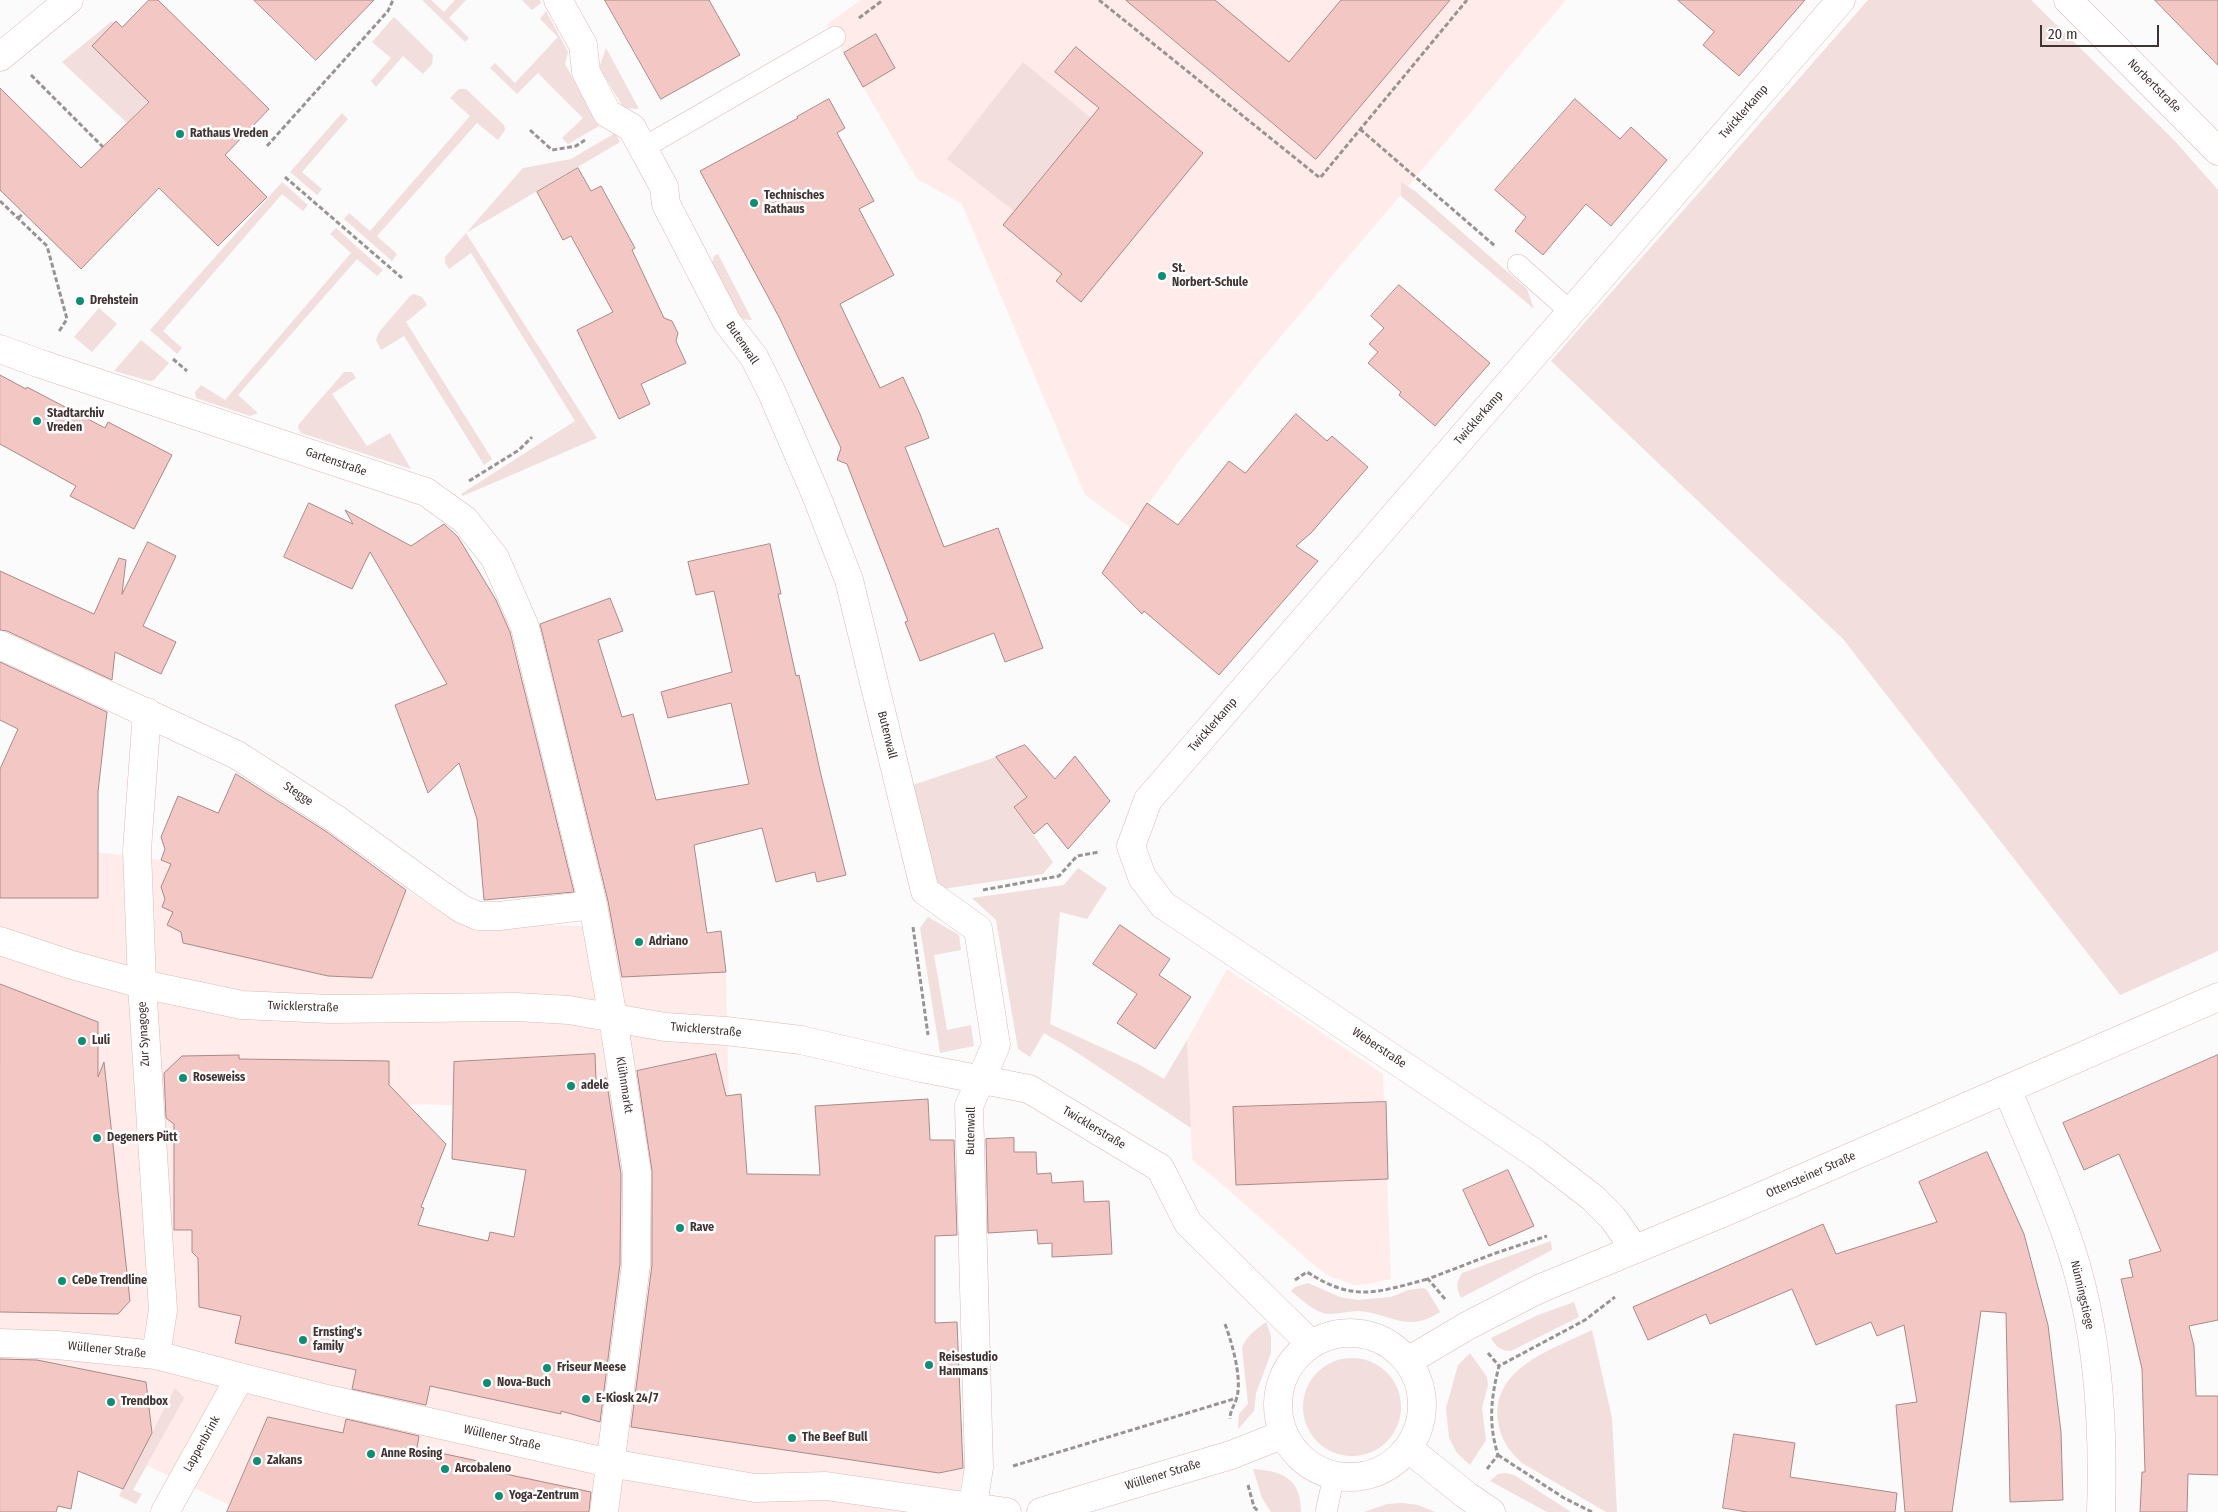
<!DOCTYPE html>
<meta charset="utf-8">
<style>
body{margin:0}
#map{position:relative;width:2218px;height:1512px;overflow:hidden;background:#fbfbfb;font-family:"Fira Sans Condensed",sans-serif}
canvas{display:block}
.scale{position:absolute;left:2040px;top:25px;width:119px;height:22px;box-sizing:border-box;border:2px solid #413332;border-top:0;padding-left:6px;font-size:15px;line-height:18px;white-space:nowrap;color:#413332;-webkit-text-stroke:4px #fff;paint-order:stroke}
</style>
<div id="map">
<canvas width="2218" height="1512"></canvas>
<div class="scale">20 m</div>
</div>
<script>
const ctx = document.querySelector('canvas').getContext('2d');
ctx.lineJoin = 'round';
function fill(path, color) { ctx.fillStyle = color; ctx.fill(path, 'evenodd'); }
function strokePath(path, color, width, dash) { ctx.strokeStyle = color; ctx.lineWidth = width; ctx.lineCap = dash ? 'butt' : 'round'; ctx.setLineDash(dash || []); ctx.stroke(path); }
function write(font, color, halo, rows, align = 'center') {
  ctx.font = font + ' "Fira Sans Condensed",sans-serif'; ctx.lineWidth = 5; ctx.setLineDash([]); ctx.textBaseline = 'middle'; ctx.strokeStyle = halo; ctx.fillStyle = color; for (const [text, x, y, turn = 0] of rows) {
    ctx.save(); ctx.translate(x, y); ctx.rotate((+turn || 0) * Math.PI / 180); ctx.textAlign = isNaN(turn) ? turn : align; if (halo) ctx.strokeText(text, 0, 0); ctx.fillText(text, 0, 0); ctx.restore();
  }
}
fill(new Path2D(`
 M861,0H1566L1271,348L1182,457L1131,528L1085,495L962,204L917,179L863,87L875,35L844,53L827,24Z
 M0,828L96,852L161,860L275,911L363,923L406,890L451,919L478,928L530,925L586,926L608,887L726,972L729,1103L665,1110L949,1344L965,1468L955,1512H464L240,1510L127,1456L0,1425ZM375,1103L547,1108L573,1363L250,1299Z
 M1227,969L1383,1074L1391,1279L1369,1284L1354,1285L1329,1276L1316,1267L1216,1179L1192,1160L1187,1040Z`), '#ffecea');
fill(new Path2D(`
 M422,0H431L444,12L455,0H466L449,18L469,38L465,42Z
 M522,0H540L541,3L532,10Z
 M1868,0H2031L2174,140L2218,190V951L2120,995L1843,639L1551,361Z
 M546,11L568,52L565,64L599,126L568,144L562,138L583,118L538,73L517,94L490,68L495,63L515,83L558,37L540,19Z
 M394,17L433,55L432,64L423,74L403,56L376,87L371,81L391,58L372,42Z
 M112,21L114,23L149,101L127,123L62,62Z
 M606,48L639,109L624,108L599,68Z
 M1023,62L1091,118L1014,211L947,159Z
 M459,89H466L504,125L505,130L498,140L477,123L377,236L397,254L392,261L344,219L349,213L370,231L470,116L450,98Z
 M342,113L348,119L302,172L322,189L317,195L290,172Z
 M615,133L620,142L466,233L597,438L463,496L461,494L575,421L471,253L449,269L445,263V257L523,168L571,159Z
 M282,182L308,205L303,211L282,194L163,331L182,348L177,354L150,330Z
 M1401,182L1415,191L1527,289L1534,309L1401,196Z
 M336,228L383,270L377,276L357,259L238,395L258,413L250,416L196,398L195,392L201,385L225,400L351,253L330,234Z
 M718,254L752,320L736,319L710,270L714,256Z
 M414,294L422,297L427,305L406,322L492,459L484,465L404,336L381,350L376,340L379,332L410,296Z
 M99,308L117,324L92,352L74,337Z
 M141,340L169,363L154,380L150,381L114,371Z
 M344,372H352L356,378L332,394L367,446L390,433L411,469L301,433L298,428L299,424Z
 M996,757L1027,797L1014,808L1053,862L1043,874L943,889L934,884L913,785Z
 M1078,868L1107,888L1087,919L1060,912L1050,1024L1140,1065L1164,1079L1187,1040L1191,1128L1073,1050L1044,1033L1030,1057L1018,1049L996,920L972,898L1064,885Z
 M928,917L959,935L961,950L934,955L947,1030L971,1025L974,1046L940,1053L920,928Z
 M1551,1241L1552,1250L1461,1298C1456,1288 1456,1283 1462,1273Z
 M1308,1283L1340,1297L1358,1300L1391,1297L1408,1290L1423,1288L1427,1290L1440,1312C1407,1334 1390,1313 1358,1311C1349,1311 1330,1316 1323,1313C1311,1309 1301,1299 1291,1291L1295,1287Z
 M1574,1302L1579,1317L1511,1351C1501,1351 1496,1347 1491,1338L1538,1315Z
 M1266,1322L1271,1336V1353L1256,1393L1254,1411L1238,1429L1239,1414L1248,1404L1242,1348C1246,1336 1256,1330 1266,1322Z
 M1592,1330L1612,1418L1617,1512H1606L1522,1463C1509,1451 1500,1438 1498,1421C1491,1367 1554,1349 1592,1330Z
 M1470,1353L1487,1377L1488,1385L1482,1408L1486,1440L1470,1465L1457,1453L1449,1438L1446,1408L1458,1365Z
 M1303 1407a49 49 0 1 1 98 0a49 49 0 1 1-98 0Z
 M175,1388L184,1398L133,1490L142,1494L136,1504L119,1496Z
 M1253,1469C1282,1471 1301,1478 1301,1512H1271L1262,1498Z
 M1506,1473L1514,1475L1571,1512H1547L1490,1481L1498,1474Z
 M1403,1503L1418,1505L1435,1512H1364L1387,1504Z`), '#f2dedc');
const building = new Path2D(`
 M149,0H158L269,109L225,155L267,197L218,246L159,188L81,269L0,190V88L81,168L149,102L92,46L116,21L122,27Z
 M254,0H374L316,60Z
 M605,0H709L740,55L661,99Z
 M1126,0H1215L1289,62L1341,0H1450L1316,159Z
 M1678,0H1805L1739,76L1703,45L1714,32Z
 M2155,0H2218V65Z
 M876,34L895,68L863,87L844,53Z
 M1076,47L1203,153L1081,302L1056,281L1062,274L1003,225L1099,108L1055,72Z
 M829,99L845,128L837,133L874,201L859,209L894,275L840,304L880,388L903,377L920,414L929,438L905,447L944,547L998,528L1043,648L1005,662L994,633L920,661L905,622L908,621L847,464L837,460L841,448L779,317L700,171L798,118L797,117Z
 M1575,99L1620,139L1631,127L1667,160L1611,226L1586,204L1543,255L1515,231L1526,217L1495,190Z
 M578,168L591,191L601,186L635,248L632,250L664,318L672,321L678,333L676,341L686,363L641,384L650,404L619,419L577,330L613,312L571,236L563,240L537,192Z
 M1399,285L1490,363L1435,426L1399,395L1401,392L1368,363L1378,352L1369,344L1384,328L1371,316Z
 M0,375L26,389L27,387L105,428L108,422L172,455L134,529L70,496L76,486L0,444Z
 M1296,414L1327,441L1332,436L1368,467L1311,533L1296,546L1318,561L1219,675L1144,611L1142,614L1102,573L1147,503L1178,525L1229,461L1245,473Z
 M309,503L353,524L345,510L411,546L444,524L458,537L496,600L510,632L574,892L484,900L477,819L459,763L428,793L395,705L447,684L370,552L352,589L284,557Z
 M148,542L176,556L143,626L176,642L161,674L115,652L112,680L7,631L0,630V571L94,614L119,558L126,560L122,594Z
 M770,544L781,594H778L796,676L799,675L821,775L846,875L817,882L815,872L776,882L762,828L694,845L707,933L721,931L726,972L622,977L608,901L540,624L610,598L623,631L598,640L622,717L633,714L656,800L749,784L731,703L668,718L661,692L732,672L714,591L696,595L688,562Z
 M0,662L107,712L98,792V898H0V769L18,729L0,720Z
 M1025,745L1055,779L1075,756L1110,801L1068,849L1047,823L1034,834L1014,807L1027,797L996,757Z
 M236,774L327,832L406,890L372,978L328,976L183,943L181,932L167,925L173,912L162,907L165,899L161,887L171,864L161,860L165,849L161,837L178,796L218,813Z
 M1120,925L1170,959L1159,975L1191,997L1155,1049L1117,1023L1137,994L1093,964Z
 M0,984L98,1022V1077L104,1062L130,1301L118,1314L0,1312Z
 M595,1054L596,1080L606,1078L621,1174L620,1264L600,1422L561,1411V1414L430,1386L426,1405L352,1389L356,1370L235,1343L241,1316L199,1307L198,1258L192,1252V1230H174V1124L166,1118L164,1073L182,1056L239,1055V1059L389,1061V1085L446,1144L421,1207L424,1208L418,1225L488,1241L490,1232L514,1237L526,1170L452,1159L454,1062Z
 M716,1054L726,1096L741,1094L747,1174L820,1175L815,1106L928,1099L930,1140H954L957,1235L935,1236V1323L957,1322L963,1468L939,1473L631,1427L652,1265V1171L637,1071Z
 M2218,1055V1320L2189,1326L2194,1346L2196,1396H2218V1475L2188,1474L2187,1512H2140L2142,1472H2145L2142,1369L2121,1279L2133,1277L2129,1260L2161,1251L2119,1154L2084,1170L2063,1123Z
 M1386,1102L1388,1179L1236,1185L1233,1107Z
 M1014,1138V1152H1036L1037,1174L1051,1173L1052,1183L1083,1181L1084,1202L1109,1201L1112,1254L1052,1257V1243L1038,1244L1037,1230L988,1233L986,1139Z
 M1987,1152L2024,1234L2048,1325L2061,1432L2063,1500L2010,1502L2006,1313L1981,1311L1952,1512H1905L1896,1405L1917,1402L1904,1325L1877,1336L1871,1322L1816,1345L1792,1289L1710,1324L1706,1314L1648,1340L1633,1307L1823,1224L1836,1254L1937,1222L1919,1182Z
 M1508,1170L1534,1226L1489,1246L1463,1190Z
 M0,1359L37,1360L146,1382L152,1433L123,1489L78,1471L71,1509L58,1506L56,1512H0Z
 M268,1417L343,1433L346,1419L419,1436L417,1448L478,1461L477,1468L591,1492L589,1512H227Z
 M1734,1434L1795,1443L1790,1477L1897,1493L1895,1512H1747L1723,1508Z`);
fill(building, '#f3c8c4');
strokePath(building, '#ab8987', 1);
const service = new Path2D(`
 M643,148L835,37
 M1518,265L1571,312
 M1326,1512L1334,1476`);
const pedestrian = new Path2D(`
 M142,984L163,1310L156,1355
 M0,1343L57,1345L156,1355L240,1377`);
const minor = new Path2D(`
 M558,0L583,45L586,72L607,113L632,128L664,187L666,204L727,322L754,357L772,393L816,495L849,580L925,891L978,929L996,1045L969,1106L979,1467L972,1512
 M2068,0L2218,151
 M0,57L69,0
 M0,349L38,363L426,492L465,520L495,558L525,627L593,905L613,1018L637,1173L636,1265L604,1512
 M0,645L237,755L336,819L437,892L462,909L478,916H499L593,905
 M0,941L72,965L142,984L242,1005L330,1009L516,1007L569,1010L665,1027L726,1031L801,1040L921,1068L1029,1089L1160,1168L1188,1223L1311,1344
 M142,984L137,850L147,712
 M2007,1089C2027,1138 2050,1187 2067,1237C2098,1325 2104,1420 2101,1512
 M1634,1248L1612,1217L1593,1198L1536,1154L1163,905L1142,877L1131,846L1148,800L1841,0
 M165,1512L240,1377L327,1399L610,1463L755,1488L826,1486L1007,1512
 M1041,1512L1231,1455L1284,1434`);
const tertiary = new Path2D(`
 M1278 1405a72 72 0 1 1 144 0a72 72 0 1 1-144 0Z
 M1408,1361L1467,1326L1539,1289L1732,1209L2218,997
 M1409,1449L1466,1495L1491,1512`);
strokePath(service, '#ddb9b6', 22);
strokePath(pedestrian, '#ddb9b6', 29);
strokePath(minor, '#ddb9b6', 29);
strokePath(tertiary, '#ddb9b6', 29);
strokePath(new Path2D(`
 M1099,0L1320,178L1467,0
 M859,18L883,0
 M31,75L103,147
 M1360,129L1495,246
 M530,130L552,150L576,146L585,140
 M267,146L388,11L393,0
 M285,177L402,278
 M0,201L47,246L67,319L58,333
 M18,218L24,213
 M173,359L187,371
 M469,481L519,450L532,437
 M983,890L1059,876L1077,856L1099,852
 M913,927L928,1035
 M1295,1280L1307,1272C1355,1303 1377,1292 1428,1279
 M1445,1299L1428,1279L1493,1254L1547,1236
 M1225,1324C1232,1343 1242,1377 1237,1397C1235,1405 1230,1410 1230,1419
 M1488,1353L1499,1366
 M1498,1455L1564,1498L1592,1512
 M1013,1466L1237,1398
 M1487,1469L1498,1455C1488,1423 1491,1398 1499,1366L1585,1320L1615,1297
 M1248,1485L1254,1507L1259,1512`), '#9a9393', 3, [5, 2.5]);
strokePath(service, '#fff', 21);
strokePath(pedestrian, '#fff', 28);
strokePath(minor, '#fff', 28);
strokePath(tertiary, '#fff', 28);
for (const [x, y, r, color] of [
 [180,134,5,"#0e8e74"],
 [754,203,5,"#0e8e74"],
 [1162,276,5,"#0e8e74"],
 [80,301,5,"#0e8e74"],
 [37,421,5,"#0e8e74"],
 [639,942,5,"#0e8e74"],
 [82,1041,5,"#0e8e74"],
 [183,1078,5,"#0e8e74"],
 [571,1086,5,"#0e8e74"],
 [97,1138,5,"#0e8e74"],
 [680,1228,5,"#0e8e74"],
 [62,1281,5,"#0e8e74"],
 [303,1340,5,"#0e8e74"],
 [929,1365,5,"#0e8e74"],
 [547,1368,5,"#0e8e74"],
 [487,1383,5,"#0e8e74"],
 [586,1399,5,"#0e8e74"],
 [111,1402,5,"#0e8e74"],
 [792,1438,5,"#0e8e74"],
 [371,1454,5,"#0e8e74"],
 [257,1461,5,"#0e8e74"],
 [445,1469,5,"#0e8e74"],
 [499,1496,5,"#0e8e74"]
]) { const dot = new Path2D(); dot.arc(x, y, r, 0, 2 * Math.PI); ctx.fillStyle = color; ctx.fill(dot); strokePath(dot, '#fff', 2); }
write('12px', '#413332', '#fff', [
 ["Norbertstraße",2154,86,45],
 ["Twicklerkamp",1744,112,-49],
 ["Butenwall",742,343,56],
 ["Twicklerkamp",1479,418,-49],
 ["Gartenstraße",336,462,19],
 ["Twicklerkamp",1213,725,-49],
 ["Butenwall",887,735,76],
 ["Stegge",298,794,34],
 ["Twicklerstraße",303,1007,2],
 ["Twicklerstraße",706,1030,5],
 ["Zur Synagoge",144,1034,-93],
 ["Weberstraße",1379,1048,34],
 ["Klühnmarkt",624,1085,81],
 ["Twicklerstraße",1094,1128,31],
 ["Butenwall",971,1131,-89],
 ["Ottensteiner Straße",1811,1175,-24],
 ["Nünningstiege",2082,1295,77],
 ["Wüllener Straße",107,1350,6],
 ["Wüllener Straße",502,1438,13],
 ["Lappenbrink",202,1444,-61],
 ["Wüllener Straße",1163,1475,-17]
]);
write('bold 12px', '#413332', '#fff', [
 ["Rathaus Vreden",190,134],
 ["Technisches",764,196],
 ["Rathaus",764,210],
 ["St.",1172,269],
 ["Norbert-Schule",1172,283],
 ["Drehstein",90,301],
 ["Stadtarchiv",47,414],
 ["Vreden",47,428],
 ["Adriano",649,942],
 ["Luli",92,1041],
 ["Roseweiss",193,1078],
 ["adele",581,1086],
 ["Degeners Pütt",107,1138],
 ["Rave",690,1228],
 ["CeDe Trendline",72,1281],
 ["Ernsting's",313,1333],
 ["family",313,1347],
 ["Reisestudio",939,1358],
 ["Hammans",939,1372],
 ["Friseur Meese",557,1368],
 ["Nova-Buch",497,1383],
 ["E-Kiosk 24/7",596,1399],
 ["Trendbox",121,1402],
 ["The Beef Bull",802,1438],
 ["Anne Rosing",381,1454],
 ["Zakans",267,1461],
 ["Arcobaleno",455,1469],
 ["Yoga-Zentrum",509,1496]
], 'left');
</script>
